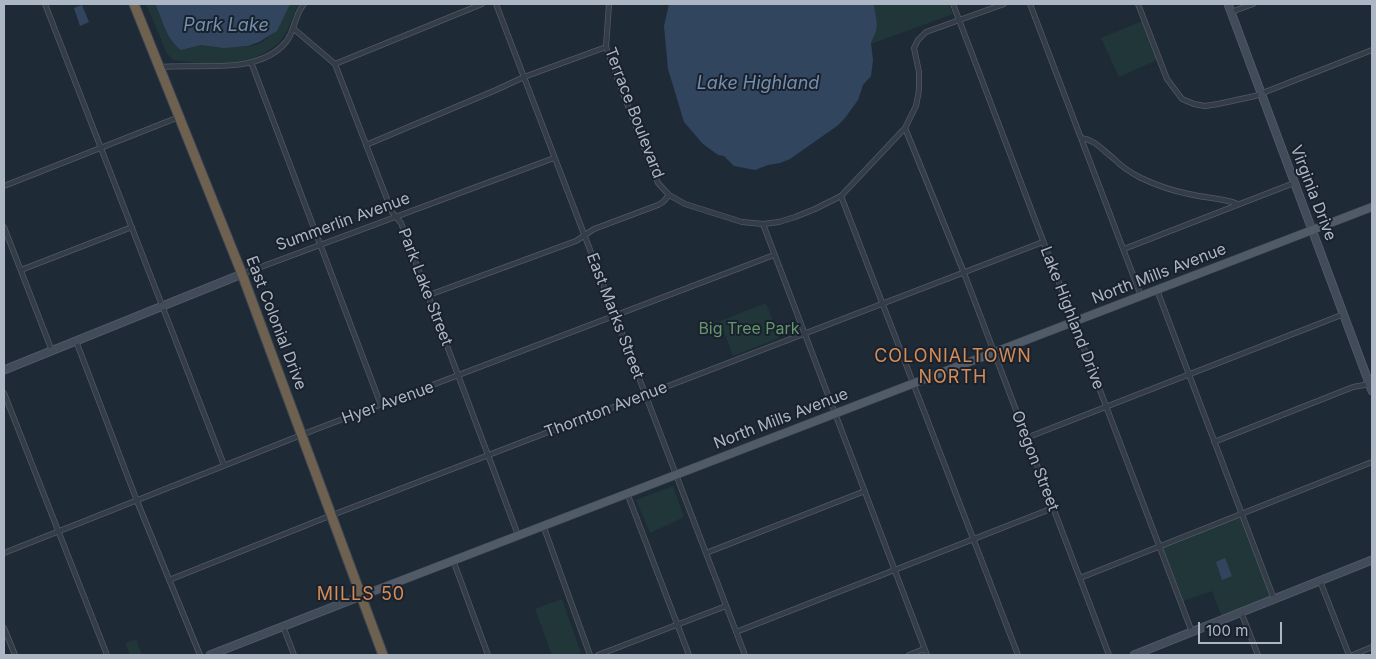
<!DOCTYPE html>
<style>
body{margin:0}
#map{position:relative;width:1376px;height:659px;overflow:hidden;background:#1f2a37;font-family:Inter,sans-serif}
canvas{display:block}
.frame{position:absolute;inset:0;border:5px solid #adb6c4;pointer-events:none}
.scale{position:absolute;left:1198px;top:622px;width:84px;height:22px;box-sizing:border-box;border:2px solid #adb6c4;border-top:0;padding-left:6px;font-size:15px;line-height:18px;white-space:nowrap;color:#adb6c4;-webkit-text-stroke:4px #19212c;paint-order:stroke}
</style>
<div id="map">
<canvas width="1376" height="659"></canvas>
<div class="frame"></div>
<div class="scale">100 m</div>
</div>
<script>
const ctx = document.querySelector('canvas').getContext('2d');
ctx.lineJoin = 'round';
function fill(path, color) { ctx.fillStyle = color; ctx.fill(path, 'evenodd'); }
function strokePath(path, color, width, dash) { ctx.strokeStyle = color; ctx.lineWidth = width; ctx.lineCap = dash ? 'butt' : 'round'; ctx.setLineDash(dash || []); ctx.stroke(path); }
function write(font, color, halo, rows, align = 'center') {
  ctx.font = font + ' Inter,sans-serif'; ctx.lineWidth = 4; ctx.setLineDash([]); ctx.textBaseline = 'middle'; ctx.strokeStyle = halo; ctx.fillStyle = color; for (const [text, x, y, turn = 0] of rows) {
    ctx.save(); ctx.translate(x, y); ctx.rotate((+turn || 0) * Math.PI / 180); ctx.textAlign = isNaN(turn) ? turn : align; if (halo) ctx.strokeText(text, 0, 0); ctx.fillText(text, 0, 0); ctx.restore();
  }
}
fill(new Path2D(`
 M146,4H155C163,21 165,38 181,50C187,48 194,46 200,45C221,44 252,54 269,37C277,31 285,13 290,4H299C292,16 289,31 280,41C254,69 207,65 173,60L167,53Z
 M874,4H948L953,14L871,44L876,32L877,24Z
 M1142,21L1157,60L1119,77L1101,38Z
 M766,303L779,338L733,356L720,321Z
 M673,486L684,517L650,533L636,500Z
 M1242,514L1274,599L1223,620L1212,591L1180,602L1159,547Z
 M562,599L581,653L575,655H552L535,609Z
 M136,639L142,655H130L125,643Z`), '#213638');
fill(new Path2D(`
 M155,4H290L277,31L259,42L248,46L224,48L201,45L181,50C165,38 163,20 155,4Z
 M669,4H874L877,24L876,32L871,43L873,60L871,76L863,85L858,100L845,118L837,126L790,159L780,163L768,165L755,170L734,166L724,156L718,155L703,144L684,122L668,69L664,26Z
 M82,5L89,22L80,26L74,8Z
 M1225,558L1232,576L1222,580L1216,562Z`), '#32455f');
const street = new Path2D(`
 M45,4L224,465
 M496,4L745,655
 M609,4L606,47L619,83L658,183L669,195L685,204L742,222L763,224L779,222L795,217L815,209L841,196L905,128L916,106L919,90V72L914,48L918,40L926,32L1004,4
 M953,4L1192,632
 M1030,4L1141,296
 M1138,4L1167,79L1182,99L1194,104L1205,106L1218,104L1255,96L1372,50
 M1231,12L1253,4
 M294,29L335,64L392,212L401,223L518,535
 M251,62L381,405
 M335,64L482,4
 M160,67C197,63 258,76 286,42C292,35 293,26 297,17C298,13 301,8 304,4
 M905,128L964,273L1109,655
 M1081,138C1096,140 1102,150 1113,158C1121,166 1131,173 1141,178C1156,185 1173,191 1189,194C1205,198 1222,198 1238,204
 M366,145L496,90L524,77L606,47
 M4,186L179,117
 M841,196L1018,655
 M763,224L927,655
 M4,227L52,351
 M1124,249L1294,183
 M21,270L132,227
 M242,274L554,158
 M1157,290L1274,599
 M429,295L576,241L594,229L658,205L663,202L669,195
 M76,341L137,501L200,655
 M4,393L107,655
 M1026,438L1344,314
 M1214,442L1353,387L1370,384
 M627,493L689,655
 M543,525L590,655
 M4,553L314,430L774,255
 M706,553L865,491
 M453,560L488,655
 M1080,578L1372,462
 M169,580L322,519L1043,242
 M1320,581L1349,655
 M1241,612L1258,655
 M283,626L294,655
 M4,628L15,655
 M736,632L1053,508
 M598,655L726,606
 M909,655L924,649
 M1353,655L1372,647`);
const secondary = new Path2D(`
 M1228,4L1372,391
 M4,370L242,274
 M210,655L361,596
 M1134,655L1372,560`);
const primary = new Path2D(`
 M361,596L1372,207`);
const highway = new Path2D(`
 M134,4L242,274L383,655`);
strokePath(street, '#505965', 6);
strokePath(secondary, '#505965', 9);
strokePath(primary, '#3c4551', 9);
strokePath(highway, '#3d4652', 11);
strokePath(street, '#333c47', 4.5);
strokePath(secondary, '#414b5a', 7);
strokePath(primary, '#515b68', 8);
strokePath(highway, '#6e6150', 9);
write('16px', '#adb6c4', '#19212c', [
 ["Terrace Boulevard",634,113,69],
 ["Virginia Drive",1313,193,69],
 ["Summerlin Avenue",343,222,-20],
 ["North Mills Avenue",1159,274,-21],
 ["Park Lake Street",425,287,69],
 ["East Marks Street",615,316,69],
 ["Lake Highland Drive",1072,318,69],
 ["East Colonial Drive",276,323,69],
 ["Hyer Avenue",388,403,-20],
 ["Thornton Avenue",606,410,-21],
 ["North Mills Avenue",781,419,-21],
 ["Oregon Street",1035,461,69]
]);
write('16px', '#65956f', '#19212c', [
 ["Big Tree Park",749,329]
]);
write('italic 18px', '#748ead', '#19212c', [
 ["Park Lake",226,26],
 ["Lake Highland",758,84]
]);
ctx.letterSpacing = '1px';
write('18px', '#d48c58', '#19212c', [
 ["COLONIALTOWN",953,357],
 ["NORTH",953,378],
 ["MILLS 50",361,595]
]);
ctx.letterSpacing = '0px';
</script>
